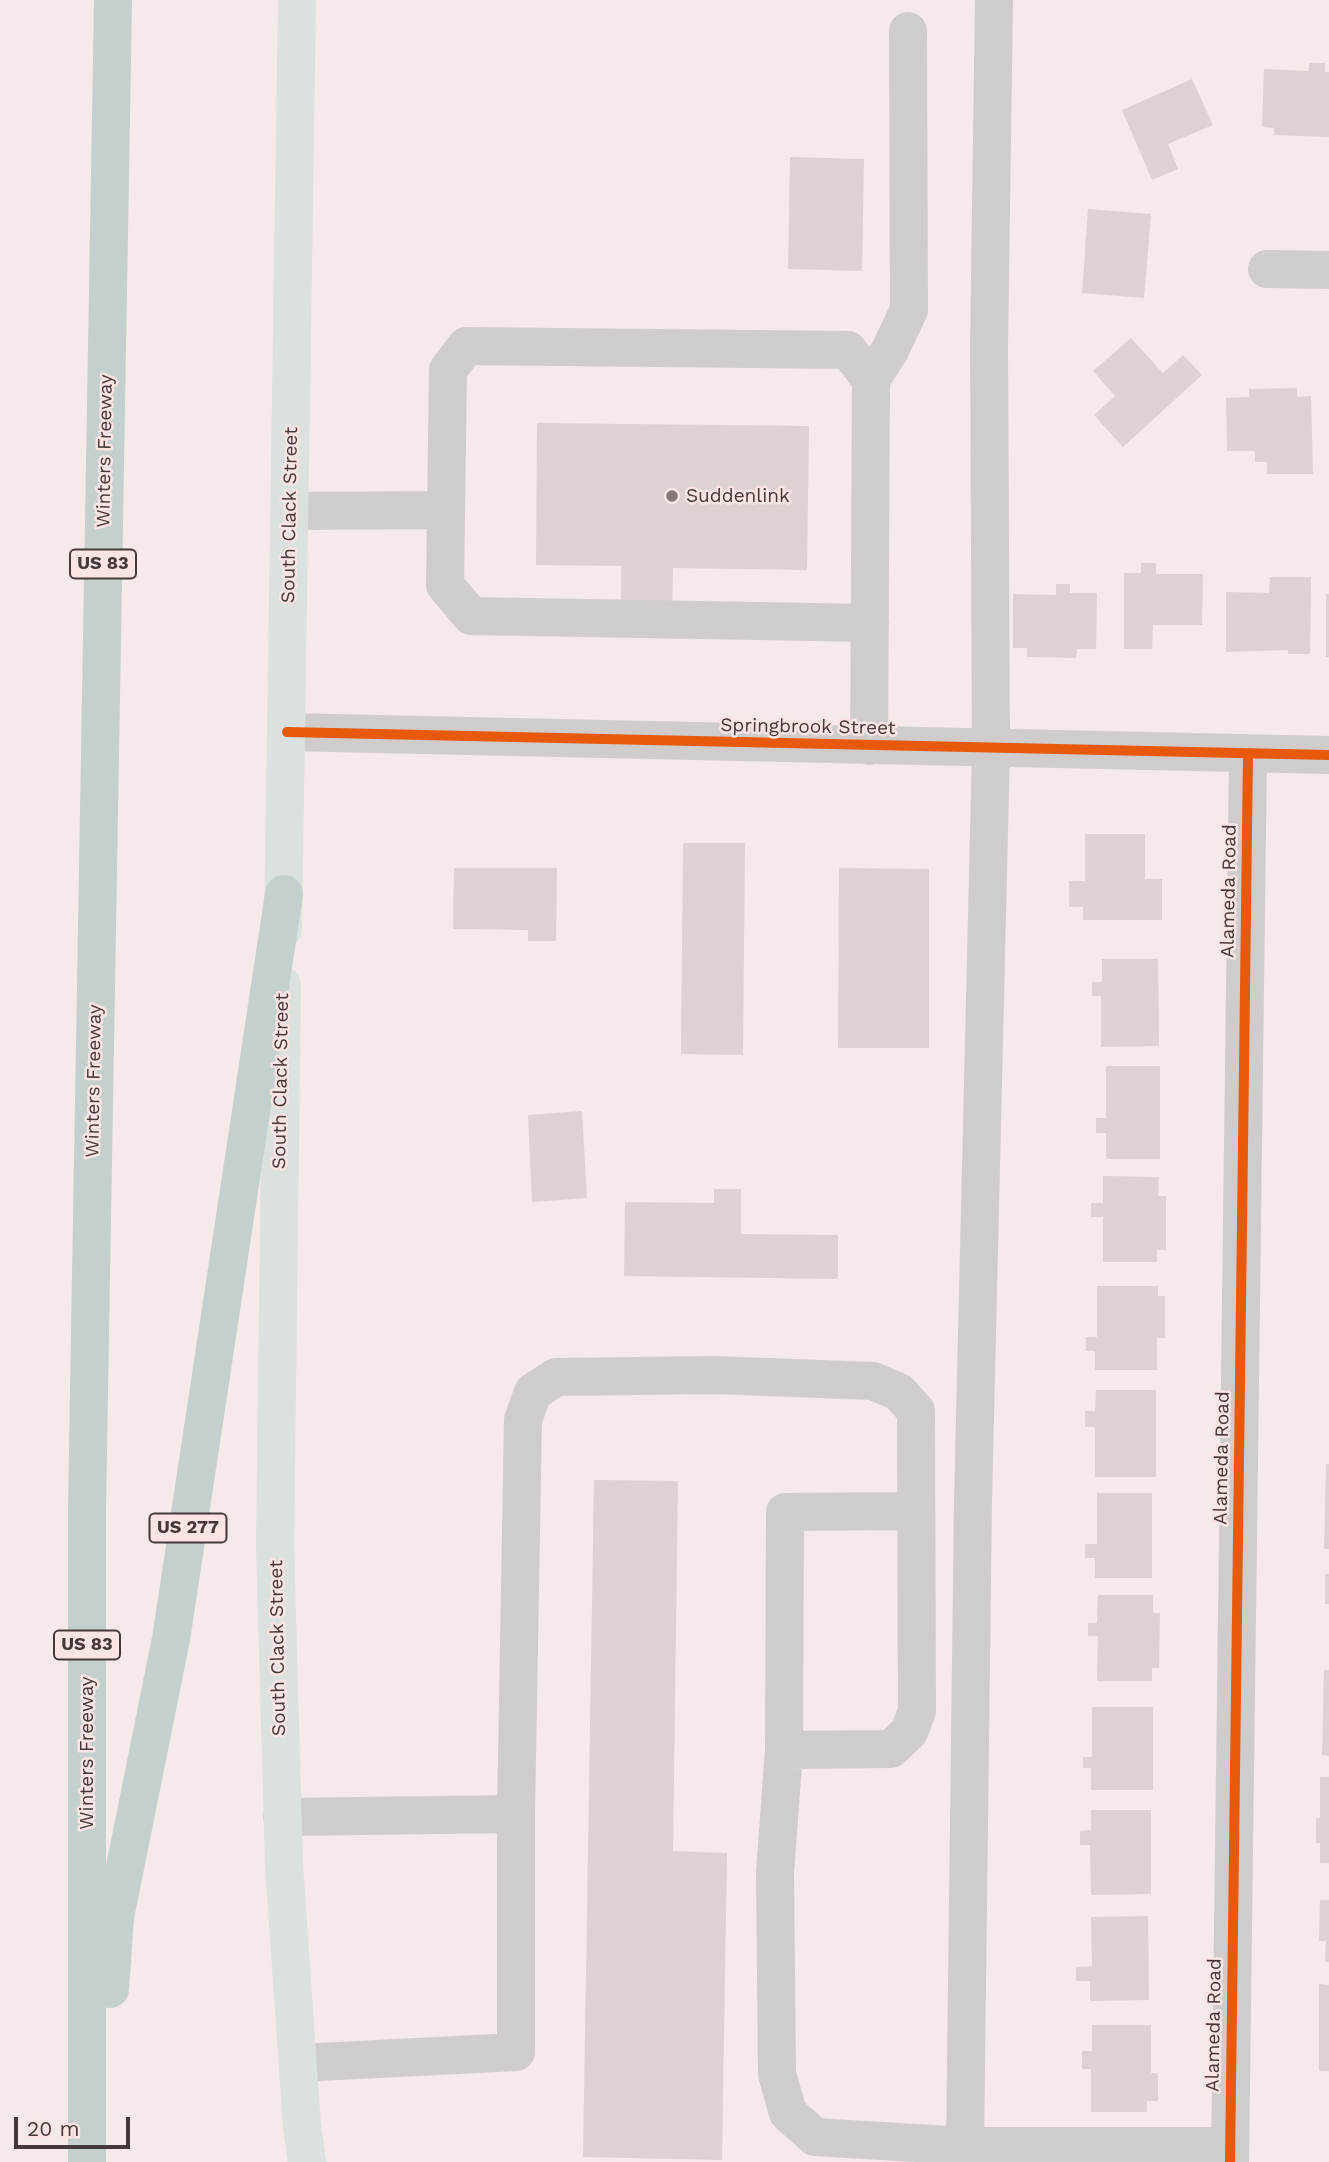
<!DOCTYPE html>
<style>
body{margin:0}
#map{position:relative;width:1329px;height:2162px;overflow:hidden;background:#f5e9e9;font-family:"Work Sans",sans-serif}
canvas{display:block}
.scale{position:absolute;left:14px;top:2117px;width:116px;height:32px;box-sizing:border-box;border:4px solid #443938;border-top:0;padding-left:9px;font-size:21px;line-height:24px;white-space:nowrap;color:#443938;-webkit-text-stroke:5px #fbe4e3;paint-order:stroke}
</style>
<div id="map">
<canvas width="1329" height="2162"></canvas>
<div class="scale">20 m</div>
</div>
<script>
const ctx = document.querySelector('canvas').getContext('2d');
ctx.lineJoin = 'round';
function fill(path, color) { ctx.fillStyle = color; ctx.fill(path, 'evenodd'); }
function strokePath(path, color, width, dash) { ctx.strokeStyle = color; ctx.lineWidth = width; ctx.lineCap = dash ? 'butt' : 'round'; ctx.setLineDash(dash || []); ctx.stroke(path); }
function write(font, color, halo, rows, align = 'center') {
  ctx.font = font + ' "Work Sans",sans-serif'; ctx.lineWidth = 5; ctx.setLineDash([]); ctx.textBaseline = 'middle'; ctx.strokeStyle = halo; ctx.fillStyle = color; for (const [text, x, y, turn = 0] of rows) {
    ctx.save(); ctx.translate(x, y); ctx.rotate((+turn || 0) * Math.PI / 180); ctx.textAlign = isNaN(turn) ? turn : align; if (halo) ctx.strokeText(text, 0, 0); ctx.fillText(text, 0, 0); ctx.restore();
  }
}
fill(new Path2D(`
 M1309,63H1325V72H1329V137L1274,135V128L1262,127L1264,69L1309,71Z
 M1192,79L1213,125L1168,144L1178,169L1152,180L1122,110Z
 M790,157L864,159L862,271L788,269Z
 M1088,209L1151,214L1144,298L1082,293Z
 M1131,338L1163,373L1183,355L1202,375L1123,447L1094,415L1115,396L1093,371Z
 M1297,388V397L1311,396L1313,474H1267V462H1255V451H1227L1226,398L1249,397V389Z
 M537,423L809,426L807,570L673,568L672,615H621V566L536,565Z
 M1141,563H1156V574H1203L1202,625H1153L1152,649H1124V573H1141Z
 M1270,577H1311L1310,654H1288V650L1226,652V592L1269,593Z
 M1056,584H1070V593H1097L1096,649H1077L1076,658L1027,657V648H1013V594L1056,595Z
 M1326,594H1329V657H1326Z
 M1085,834H1145V879H1162V920H1083V907H1069V881H1085Z
 M683,843H745L743,1055L681,1054Z
 M454,868H557L556,941H528V930L453,929Z
 M839,868L929,869V1048H838Z
 M1102,959H1158L1159,1046L1101,1047V996H1092V982H1102Z
 M1106,1066H1160V1159H1106V1133H1096V1118H1106Z
 M582,1111L587,1198L532,1202L528,1115Z
 M1103,1176L1159,1177L1158,1196H1166V1250H1157V1262H1103V1217H1091V1203H1103Z
 M714,1189H741V1234L838,1235V1279L624,1276L625,1202L714,1203Z
 M1097,1286H1158V1296H1165V1338H1157V1370H1095V1351H1086V1337H1097Z
 M1096,1390H1156V1477H1095V1427H1085V1411H1095Z
 M1326,1464H1329V1549H1324Z
 M594,1480L678,1481L673,1851L727,1853L722,2160L583,2157Z
 M1097,1493H1152V1578H1095V1558H1085V1544H1097Z
 M1325,1574H1329V1604H1325Z
 M1098,1595H1153V1613H1160L1159,1668H1152V1681H1097L1098,1636H1088V1623H1097Z
 M1324,1670H1329V1756L1322,1755Z
 M1092,1707H1153V1790H1091V1768H1083V1757H1092Z
 M1320,1777H1329V1863H1320V1843H1316V1818H1320Z
 M1091,1810H1151V1894L1091,1895L1090,1845H1080V1831L1091,1830Z
 M1320,1900H1329V1962H1325L1326,1941H1319Z
 M1148,1916L1149,2000L1090,2001V1981H1076V1967L1092,1966L1091,1917Z
 M1319,1984L1329,1985V2071H1319Z
 M1092,2025H1151V2073H1158V2101H1147V2112H1091V2069H1082V2051H1092Z`), '#ddd2d1');
strokePath(new Path2D(`
 M994,0L989,347L991,748L973,1501L965,2146H1230
 M1267,269L1329,270
 M871,380L890,350L909,310L908,31
 M290,511L446,510
 M287,732L1329,755
 M869,746L871,380L848,350L466,346L448,370L445,585L471,616L870,623
 M784,1750L785,1512L916,1511
 M282,1817L516,1814L523,1420L533,1392L556,1377L714,1375L873,1381L899,1392L916,1411L917,1711L909,1732L891,1749L784,1750L775,1873L777,2074L788,2113L815,2137L965,2146
 M298,2063L516,2052V1814
 M1230,2162L1248,754`), '#d0cccc', 38);
strokePath(new Path2D(`
 M283,929L297,0
 M282,985L275,1546L284,1865L302,2126L307,2162`), '#dae1df', 38);
strokePath(new Path2D(`
 M110,1989L115,1917L171,1639L284,894
 M87,2162V1507L113,0`), '#c3d0cd', 38);
strokePath(new Path2D(`
 M287,732L1329,755
 M1230,2162L1248,754`), '#e8590c', 10);
for (const [x, y, r, color] of [
 [672,496,7,"#827776"]
]) { const dot = new Path2D(); dot.arc(x, y, r, 0, 2 * Math.PI); ctx.fillStyle = color; ctx.fill(dot); strokePath(dot, '#fbe4e3', 2.5); }
for (const [x, y, w] of [
 [103,564,66],
 [188,1528,77],
 [87,1645,66]
]) { const box = new Path2D(); box.roundRect(x - w / 2, y - 14.5, w, 29, 5); ctx.fillStyle = '#fbe4e3'; ctx.fill(box); strokePath(box, '#443938', 2); }
write('bold 18px', '#443938', null, [
 ["US 83",103,564],
 ["US 277",188,1528],
 ["US 83",87,1645]
]);
write('19px', '#443938', '#fbe4e3', [
 ["Winters Freeway",105,451,-89],
 ["South Clack Street",290,515,-89],
 ["Springbrook Street",808,727,1],
 ["Alameda Road",1229,891,-89],
 ["Winters Freeway",94,1081,-89],
 ["South Clack Street",281,1081,-89],
 ["Alameda Road",1222,1458,-89],
 ["South Clack Street",278,1648,-91],
 ["Winters Freeway",87,1753,-90],
 ["Alameda Road",1214,2025,-89]
]);
write('19px', '#443938', '#fbe4e3', [
 ["Suddenlink",686,496]
], 'left');
</script>
